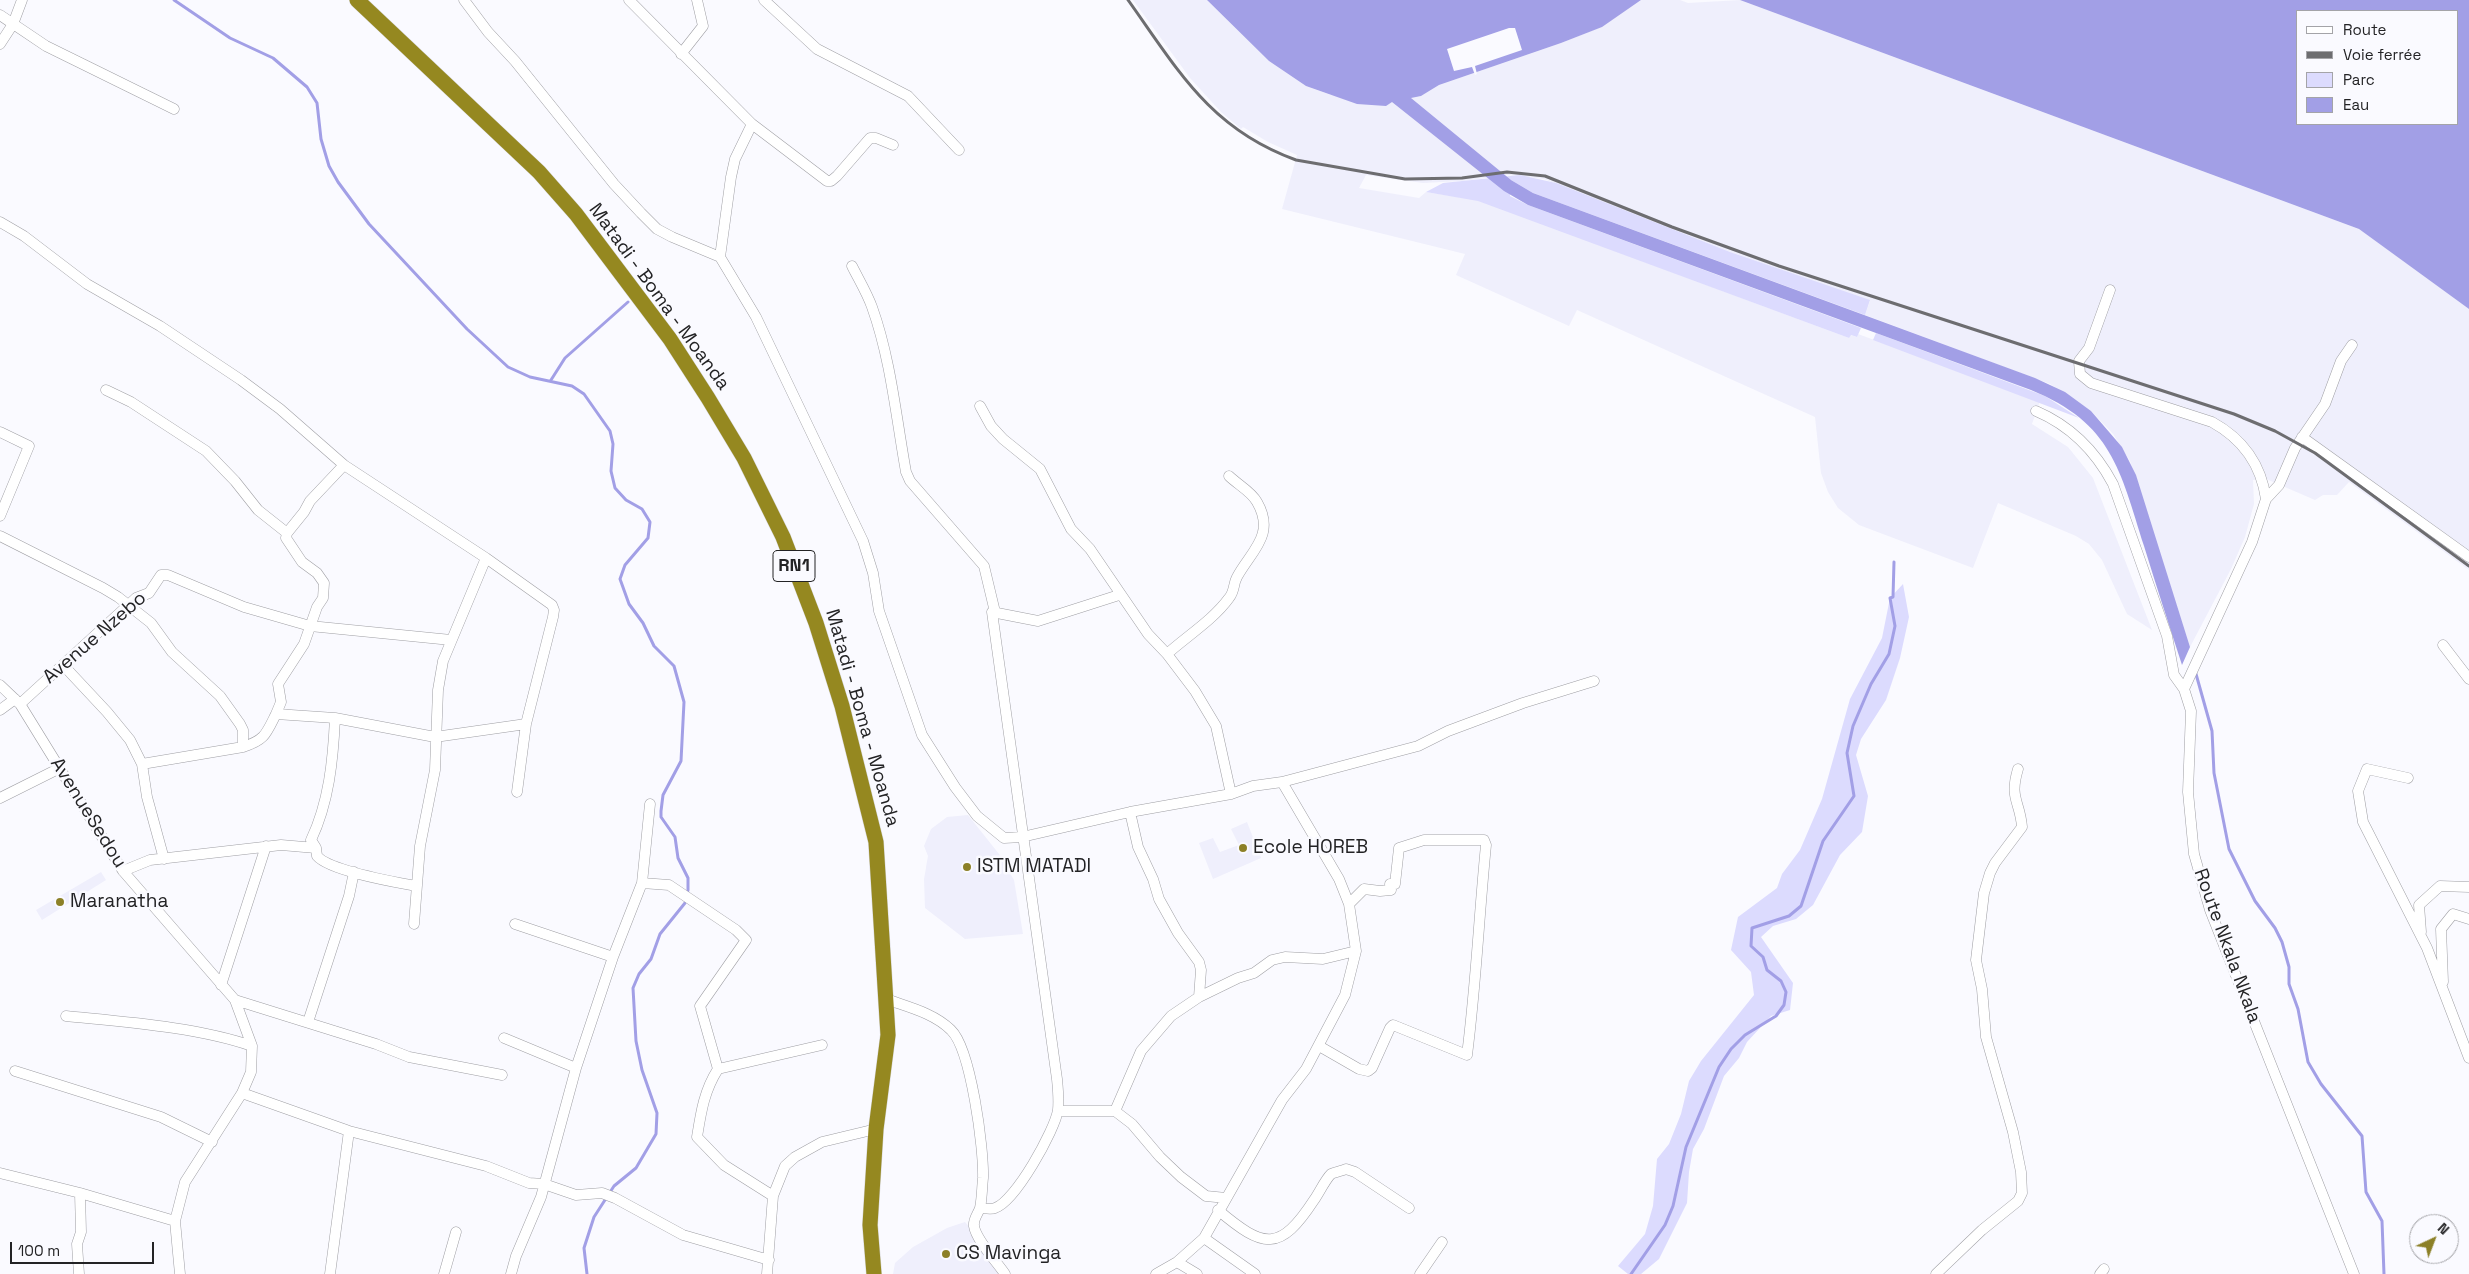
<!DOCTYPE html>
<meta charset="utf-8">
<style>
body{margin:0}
#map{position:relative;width:2469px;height:1274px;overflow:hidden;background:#fafaff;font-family:"Space Grotesk",sans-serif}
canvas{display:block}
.legend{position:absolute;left:2296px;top:10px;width:162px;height:115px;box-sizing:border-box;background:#fafaff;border:1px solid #a4a4a8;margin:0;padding:6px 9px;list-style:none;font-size:15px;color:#232325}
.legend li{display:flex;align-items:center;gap:10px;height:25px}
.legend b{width:25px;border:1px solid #a4a4a8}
.north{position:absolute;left:2409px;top:1214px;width:50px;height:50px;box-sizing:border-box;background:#fafaff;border:1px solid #a4a4a8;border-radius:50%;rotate:43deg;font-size:14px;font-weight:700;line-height:20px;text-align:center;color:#232325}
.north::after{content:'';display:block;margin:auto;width:18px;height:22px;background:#8c8027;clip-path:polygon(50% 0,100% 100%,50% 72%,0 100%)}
.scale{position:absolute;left:10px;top:1242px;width:144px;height:22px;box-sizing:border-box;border:2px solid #232325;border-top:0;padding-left:6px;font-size:15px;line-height:18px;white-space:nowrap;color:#232325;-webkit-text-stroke:4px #fafaff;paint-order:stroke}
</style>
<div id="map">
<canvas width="2469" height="1274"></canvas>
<ul class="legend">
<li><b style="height:6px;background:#fff"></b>Route</li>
<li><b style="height:6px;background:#6d6d70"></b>Voie ferrée</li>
<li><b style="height:14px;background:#dcdbfe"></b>Parc</li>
<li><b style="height:14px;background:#a29fe6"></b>Eau</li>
</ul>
<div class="north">N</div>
<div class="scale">100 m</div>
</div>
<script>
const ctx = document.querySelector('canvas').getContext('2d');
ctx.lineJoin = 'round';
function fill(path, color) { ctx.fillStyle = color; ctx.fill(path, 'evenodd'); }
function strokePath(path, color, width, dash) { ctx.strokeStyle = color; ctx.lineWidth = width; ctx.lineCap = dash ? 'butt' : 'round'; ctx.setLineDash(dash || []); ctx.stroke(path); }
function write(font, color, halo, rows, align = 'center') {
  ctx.font = font + ' "Space Grotesk",sans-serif'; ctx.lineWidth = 5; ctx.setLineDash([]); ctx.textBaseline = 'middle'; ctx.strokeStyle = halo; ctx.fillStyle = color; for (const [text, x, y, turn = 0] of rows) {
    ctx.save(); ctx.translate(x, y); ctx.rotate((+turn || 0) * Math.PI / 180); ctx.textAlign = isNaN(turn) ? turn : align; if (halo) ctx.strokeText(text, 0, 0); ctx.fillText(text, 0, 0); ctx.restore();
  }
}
fill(new Path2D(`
 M1133,0H1207L1269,61L1306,86L1331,95L1392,102L1421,96L1439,85L1561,43L1601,27L1641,0H1680L1688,3L1740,0L2359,229L2469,309V570L2349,482L2337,495H2323L2315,500L2264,478L2253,480L2254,504L2245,537L2231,569L2190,647L2130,461L2113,434L2091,411L2050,384L1865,315L1870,301L1730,252L1544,179L1507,175L1463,181L1423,183L1366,175L1359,188L1419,198L1426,192L1478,200L1849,338L1850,335L1857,337L1858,334L2040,401L2032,424L2068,447L2093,478L2152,630L2127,614L2102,560L2089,544L2076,536L1998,503L1973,568L1859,525L1838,508L1828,492L1821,473L1815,417L1577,310L1569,326L1456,275L1465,254L1282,209L1297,155L1268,142L1243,127L1241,129L1221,112L1190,78Z
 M968,815L999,854L1014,880L1023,934L965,939L925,908L924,879L928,856L924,846L931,829L947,817Z
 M1247,822L1261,858L1213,879L1199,843L1213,838L1220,852L1239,845L1231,829Z
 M101,872L106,880L42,920L36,910Z
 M965,1222L981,1240L1000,1274H893L895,1263L913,1247L947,1228Z`), '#efeffc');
fill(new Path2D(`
 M1520,175L1556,183L1730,252L1870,300L1865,315L1533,193L1511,180L1510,196L1528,205L1861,328L1857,337L1851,335L1849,338L1478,201L1426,192L1443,183Z
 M1876,333L2045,396L2079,418L1873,340Z
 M1903,584L1909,617L1900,658L1886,700L1861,739L1856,755L1868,796L1862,832L1840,855L1813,905L1796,919L1773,926L1761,937L1793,983L1790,1010L1771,1016L1747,1042L1739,1058L1724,1076L1704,1129L1693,1149L1689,1172L1687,1203L1659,1259L1641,1274H1628L1618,1266L1645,1234L1653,1206L1657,1159L1669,1144L1681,1114L1689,1081L1701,1061L1754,995L1751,972L1731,950L1738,917L1777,888L1782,874L1800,850L1822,799L1850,699L1882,638L1890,598Z`), '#dcdbfe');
fill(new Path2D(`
 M1207,0H1641L1602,27L1561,43L1439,85L1421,96L1411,98L1511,180L1533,193L2035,378L2065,392L2091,411L2122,447L2136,475L2190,647L2182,665C2169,625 2156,585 2144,546C2120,470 2112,423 2031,390L1528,205L1504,191L1392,102L1386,106L1357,104L1306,86L1269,61Z
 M1740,0H2469V309L2359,229ZM2298,11H2458V124H2298Z`), '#a29fe6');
fill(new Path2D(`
 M1509,28H1515L1522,50L1475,66L1477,74L1475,75L1472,67L1454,71L1447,49Z`), '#fafaff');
strokePath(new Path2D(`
 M174,0L230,38L273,58L307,87L317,103L321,139L329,166L338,182L369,224L467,329L508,367L530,377L572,386L584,394L610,431L613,444L611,471L615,488L626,500L642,509L650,522L648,538L625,565L620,579L629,604L643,623L654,646L674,666L684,702L681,761L663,795L661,811V817L675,837L678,858L688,878V890L685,903L660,934L651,959L639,974L633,988L636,1041L642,1070L657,1113L656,1134L636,1168L614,1186L594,1217L584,1248L587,1274
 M551,380L565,358L628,302
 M2196,674L2212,731L2214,773L2229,849L2255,901L2275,928L2282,942L2289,967V984L2298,1009L2308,1062L2321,1084L2362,1136L2366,1192L2382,1221L2384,1274
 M1631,1274L1665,1225L1673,1206L1686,1147L1719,1067L1731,1049L1745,1035L1776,1016L1784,1005L1786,992L1781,981L1767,970L1763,957L1751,946L1752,928L1789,916L1801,906L1823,841L1854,796L1847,753L1853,726L1871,684L1889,654L1895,626L1890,598L1893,597L1894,562`), '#a29fe6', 3);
const minor = new Path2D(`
 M464,0L488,32L515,61L614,184L641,213L657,229L672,237L720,257
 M629,0L752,124L735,159L731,177L720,257L756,317L863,541L873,573L879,611L922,735L955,787L977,816L1004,838L1022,837L1130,812L1231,794L1253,786L1282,782L1418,746L1448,731L1523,703L1594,681
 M764,0L817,49L908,96L959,150
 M0,15L46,46L174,109
 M0,44L13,24L22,0
 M681,54L703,26L697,0
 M752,124L827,181H831L837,176L870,138H876L893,145
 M0,222L24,236L87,284L160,326L241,380L280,409L344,465L486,558L552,605L554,610L553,617L526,724L517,792
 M852,266C859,280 867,293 872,307C891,360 896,417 906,472L910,481L984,566L995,612H992L1057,1079C1058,1089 1059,1100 1058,1110C1055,1130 1015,1202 995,1208C991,1210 984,1208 980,1208
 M2110,290L2089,348L2079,361L2080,374L2091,383L2212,422C2243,439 2261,464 2266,499L2279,485L2295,448L2325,404L2341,361L2352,345
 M106,390L131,402L206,451L235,481L258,510L287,533
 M980,406L991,426L1003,439L1040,469L1071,529L1090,549L1148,634L1167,654L1195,691L1216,726L1231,794
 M2036,411C2071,426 2095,450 2113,484L2167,636L2174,675L2184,689
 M0,432L29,446L0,516
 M2302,437L2469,557
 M2266,499L2252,542L2184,689L2191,711L2188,792L2194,854L2210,910L2354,1274
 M0,536L103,588L118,597L151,623L172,652L220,696L240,724L243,730V747
 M992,612L1038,621L1119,595
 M2443,645L2469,679
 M1167,654C1187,636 1213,620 1229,598C1235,591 1233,584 1237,577C1251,551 1276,535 1257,502C1252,492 1237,484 1229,476
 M64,666L107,712L130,740L142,764L147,797L164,859
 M0,685L20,704L123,871L235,1000L252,1046L251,1072L242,1093L185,1182L175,1221L180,1274
 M20,704L136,598L149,593L161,575H168L244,607L310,626L451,640
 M0,710L15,699
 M276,714L281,702L278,684L304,644L317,607L323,598L324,583L317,573L302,562L286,538L287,533L304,512L310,501L344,465
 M142,764L243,747C265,740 266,734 276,714L335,718
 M2408,778L2367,769L2358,791L2363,822L2427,948L2469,1058
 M0,798L60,768
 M1130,812L1138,847L1153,879L1159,899L1178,933L1199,962L1201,970L1199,997
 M316,848L317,856C330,871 395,882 416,886
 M123,871L150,860L281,845L316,848L311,840C329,802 333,761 335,718L435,737L526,724
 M642,883L669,885L736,930L746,940L700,1006L718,1069C704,1091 701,1112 697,1137L724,1165L773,1196
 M414,924L420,846L435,770L438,690L443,661L486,558
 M515,924L613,957
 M2421,932L2419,905L2440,886L2469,887
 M2443,982L2441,929L2453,914L2469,919
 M221,985L266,846
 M886,999C908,1007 934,1013 951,1030C971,1049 984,1149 983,1178C982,1187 982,1199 980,1208C978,1214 973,1219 974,1226C976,1240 997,1262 1005,1274
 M235,1000L376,1044L409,1057L502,1075
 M66,1016C125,1022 197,1027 252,1046
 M308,1022L349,896L354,872
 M504,1038L576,1068
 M1319,1046L1359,1069L1368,1071L1372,1068L1390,1028L1393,1025L1467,1055C1476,985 1479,915 1486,845L1484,840H1424L1399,848L1395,884H1390L1391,890L1380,891L1364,889L1349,904
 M718,1069L822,1045
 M15,1071L161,1117L212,1142
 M242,1093L349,1131L486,1166L529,1183L544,1184L576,1195L602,1193L615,1198L683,1235L769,1260
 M1058,1111H1115L1132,1124L1160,1157L1181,1177L1206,1196L1226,1198
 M1115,1111L1141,1051L1171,1016L1199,997L1238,978L1254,973L1272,960L1285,957L1323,959L1356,951
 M0,1173L80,1193L175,1221
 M1218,1210C1264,1249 1280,1252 1314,1200C1319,1193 1325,1180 1331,1174C1335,1172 1342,1171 1346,1169L1355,1172L1409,1208
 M1204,1238L1255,1274
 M1177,1262L1197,1274
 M79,1274L77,1244L81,1232L80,1193
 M330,1274L349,1131
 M444,1274L456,1232
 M511,1274L516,1256L541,1197L576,1068L613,957L642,883L650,804
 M767,1274L773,1196L785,1166L795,1157L822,1142L876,1129
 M1156,1274L1177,1262L1204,1238L1282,1100L1306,1069L1345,995L1356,951L1349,904L1339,879L1282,782
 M1420,1274L1442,1242
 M1936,1274L1982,1230L2018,1201L2022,1193L2021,1172L2013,1132L1986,1037L1982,989L1976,960L1984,893L1990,873L1995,863L2022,827C2020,801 2009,799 2018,769
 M2100,1274L2104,1269`);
const highway = new Path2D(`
 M357,0L539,172L576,214L670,339L708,398L744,458L783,537L816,623L842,706L876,842L888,1035L876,1129L870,1225L874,1274`);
strokePath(minor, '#9f9fa4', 11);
strokePath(highway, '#d7d7d8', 16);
strokePath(minor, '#fff', 10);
strokePath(highway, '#958820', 15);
strokePath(new Path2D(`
 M1128,0C1178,70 1210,129 1296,160L1405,179L1462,178L1507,172L1545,176L1672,227L1779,266L2234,414L2275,431L2315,453L2469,566`), '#6d6d70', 3);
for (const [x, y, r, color] of [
 [1243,848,5,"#8c8027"],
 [967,867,5,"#8c8027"],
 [60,902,5,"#8c8027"],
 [946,1254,5,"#8c8027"]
]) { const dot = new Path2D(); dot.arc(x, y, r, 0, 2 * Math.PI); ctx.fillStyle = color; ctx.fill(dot); strokePath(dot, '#fafaff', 2); }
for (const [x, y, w] of [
 [794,566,42]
]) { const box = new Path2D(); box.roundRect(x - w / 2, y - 15.5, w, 31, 4); ctx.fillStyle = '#fafaff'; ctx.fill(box); strokePath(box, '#232325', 1); }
write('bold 18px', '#232325', null, [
 ["RN1",794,566]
]);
write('19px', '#232325', '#fafaff', [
 ["Matadi - Boma - Moanda",659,297,54],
 ["Avenue Nzebo",95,638,-41],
 ["Matadi - Boma - Moanda",862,718,74],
 ["AvenueSedou",88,813,58],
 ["Route Nkala Nkala",2227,946,70]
]);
write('19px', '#232325', '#fafaff', [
 ["Ecole HOREB",1253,848],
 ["ISTM MATADI",977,867],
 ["Maranatha",70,902],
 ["CS Mavinga",956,1254]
], 'left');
</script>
